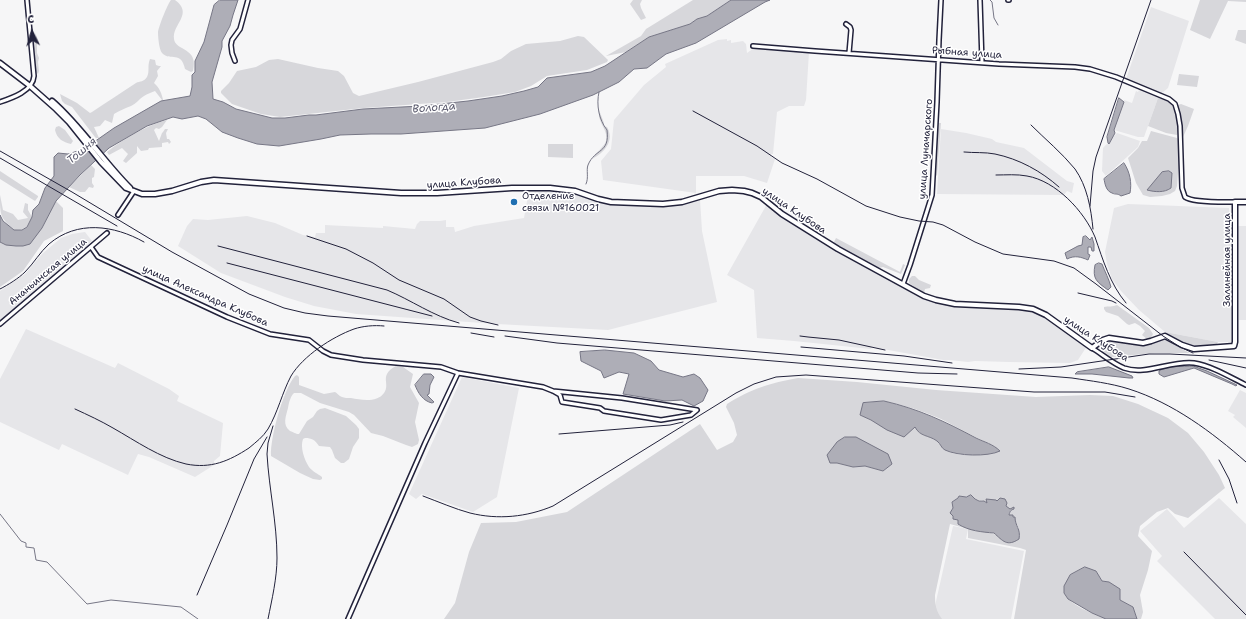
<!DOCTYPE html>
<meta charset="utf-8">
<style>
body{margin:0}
#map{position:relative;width:1246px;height:619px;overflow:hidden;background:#f6f6f7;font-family:"Shantell Sans",sans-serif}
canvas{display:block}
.north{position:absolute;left:12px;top:12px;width:40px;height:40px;-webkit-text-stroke:3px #fff;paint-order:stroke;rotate:355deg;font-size:11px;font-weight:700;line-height:16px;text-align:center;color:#22223b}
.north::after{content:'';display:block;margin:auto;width:14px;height:18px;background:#22223b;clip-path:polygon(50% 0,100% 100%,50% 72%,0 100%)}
</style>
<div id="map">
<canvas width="1246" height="619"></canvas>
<div class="north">С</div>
</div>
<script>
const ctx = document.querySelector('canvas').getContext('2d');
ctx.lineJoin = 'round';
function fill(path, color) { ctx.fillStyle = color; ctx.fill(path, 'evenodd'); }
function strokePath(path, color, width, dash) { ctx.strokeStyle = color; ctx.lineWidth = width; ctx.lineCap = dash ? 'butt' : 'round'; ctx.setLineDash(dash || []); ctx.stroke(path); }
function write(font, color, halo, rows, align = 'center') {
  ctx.font = font + ' "Shantell Sans",sans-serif'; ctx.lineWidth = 3; ctx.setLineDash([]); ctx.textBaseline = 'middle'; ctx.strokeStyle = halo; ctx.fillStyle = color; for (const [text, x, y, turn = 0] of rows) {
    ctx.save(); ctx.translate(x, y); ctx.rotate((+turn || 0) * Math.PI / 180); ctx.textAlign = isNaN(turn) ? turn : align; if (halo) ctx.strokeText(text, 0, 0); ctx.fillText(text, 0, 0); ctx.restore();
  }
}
fill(new Path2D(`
 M1151,7L1189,21L1168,88L1161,94L1126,79Z
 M727,39V41L731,40V43L743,41L746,44L747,53L754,48L809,52L806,100L804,106H789L777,112L773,154H771V157L775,159L767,183L744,176H696V193L603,180L601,161L611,149L614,120L644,85L666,67L665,64L718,40Z
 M1139,90L1158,98L1144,137H1138L1114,130L1124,100L1132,103L1136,91L1138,92Z
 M941,129L966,133L992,139L996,142L1024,148L1067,181L1074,183L1072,193L1067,191L1064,195L937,194Z
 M1117,133L1140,141L1138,147L1106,176L1102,171L1103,148Z
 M529,190L565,191L579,194L605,203L616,204L675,206L700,199L702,231L717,302L608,330L497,324L356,314L314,306L285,297L221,273L178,246L187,226L193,219L208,220L247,216L275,223L303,235L315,237L316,233H325V225L383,228V226L415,229L417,224L420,221H440L446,220V227H454L455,232L474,226L524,218Z
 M767,204L782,215L932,301L945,304L964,306L1027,308L1041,313L1087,346L1078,360L1070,363L1009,362L975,361L968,362L949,360H943L872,347L871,349L794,341L757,338L754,290L727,275Z
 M1128,204L1229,208L1234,342H1218L1165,332L1139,310L1121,291L1112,279L1107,264L1105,252L1114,208Z
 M1238,226H1246V320H1239Z
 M85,232L92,241L0,320V291L25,274L42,254L61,238L72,234Z
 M26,329L115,368L118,363L169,389L179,396L177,401L223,423L220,456L214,461V465L195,477L149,457L138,454L128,475L62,444L59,450L0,422V379Z
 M462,377L519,388L497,497L473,512L422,494L416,499L409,494Z
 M1240,390L1246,393V428L1233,417L1235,415L1228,411Z
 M1219,498L1246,524V619H1215L1157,561L1162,556L1140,531L1167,509L1184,528Z
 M953,526L968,529L966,539L1024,551L1011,619H932Z`), '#e6e6e9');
fill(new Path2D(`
 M171,0H175C194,14 172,24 174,39C175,51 199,47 193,71L191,72L185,69C181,50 171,62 162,53C159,49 158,37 158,32C159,26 167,5 171,0Z
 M633,0H642L640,4L641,8L646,18L641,20L630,4Z
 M693,0H731L707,16L697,19L690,24L649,37L626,52L606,56L641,36L646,29Z
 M1200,0H1246V2L1228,1L1210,39L1190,30Z
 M1238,30H1246V44L1235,40Z
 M34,35L37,38V53L39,58L38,62L39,71L38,74L36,72L33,38V36Z
 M578,36L584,37L608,60L607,62L587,70L547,76L531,86L515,92L484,97L447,102L364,108L280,117L261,114L232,104L221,93V91L229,83L237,71L256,67L269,60L278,59L318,68L338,71L344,76L353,93L359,96L418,82L493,62L501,59L511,51L526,44L560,41Z
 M150,59L155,60L156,65L159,66H161L157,71L158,76L154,83C159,87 162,94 163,100H162L155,91C152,92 147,94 144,96C139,99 136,104 131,106C125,108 119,111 114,114L112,123L105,120L100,126L94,127L99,138H96L95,137L72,107L65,104L62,101L60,94L77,103L90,113L92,112C107,102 122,92 136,83C140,81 144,82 147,77C150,71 147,66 150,59Z
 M1179,74L1199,76L1197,87L1177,85Z
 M1158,98C1162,99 1169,100 1173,104C1177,109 1180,130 1177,135L1166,133L1148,126Z
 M1181,104L1194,109L1188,126L1183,137L1178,108V105Z
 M599,110L604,123V126L607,127C615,141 604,153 592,159C595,153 605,146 606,141C609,130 597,123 599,110Z
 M167,120L162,127L159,129L156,128L154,130L159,141L162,133L163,132L165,129H168L166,133L167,139H169L171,142L169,144L168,142L162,143V147L149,148L148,150L141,151L137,146V153L126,163L123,161L128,154L122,148L109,155L107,152C123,139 147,125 167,120Z
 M937,123H941L937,176L936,175L935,165Z
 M59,126L65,130L73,141L71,144C63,142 57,139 55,130L56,127Z
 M1151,131L1177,138L1179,140L1180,163L1178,173L1177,186L1175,191L1170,194L1162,196L1150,197L1143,195L1136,183L1128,158L1138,148L1142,141H1147Z
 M548,144H573V158L548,157Z
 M91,165L95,169L94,177L92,178V183L94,186L93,188L89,187L85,192H80L69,187Z
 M0,171L38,196V197L35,201L0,179Z
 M0,195L3,210L13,214L18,220L28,218L23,212L25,203L28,204V210L32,217C27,227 26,230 14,230C0,217 0,216 0,195Z
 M56,201L63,208V231L44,241L23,271L0,287V242L6,245L42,228Z
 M836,238L900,272L903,264L905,265L901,274L883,267L879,268L835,245L834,242Z
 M912,276H915L919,280L931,285L930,288L925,289L924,293L916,288L909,283V279Z
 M1117,305L1149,328L1153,334L1151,338L1147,339L1142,335L1145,331L1140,326L1135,323L1129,325L1127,324L1118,316L1106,312L1104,309V307C1108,306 1113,307 1117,305Z
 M1165,332L1218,342L1216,346L1198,348L1188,346L1165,334Z
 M1161,339H1165L1182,349L1190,353H1155L1111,357L1099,348L1100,345L1109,340L1139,345H1146Z
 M396,366L403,367L413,374L410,387L419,403L415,422L419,440L418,444L412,447L406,445L383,436L371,433L354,415L349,412L320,403L301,393H294C290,397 289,403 288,408C286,416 282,425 290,431C294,432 295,434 299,434L307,421L313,417L317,411L320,409L325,408L346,416L356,425L359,429V438L353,447L349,459L344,463H341L335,458L332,450L330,447L319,446C315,440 312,438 305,438L303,439C300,447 304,459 309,467C312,471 318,474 322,477V479L320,480L313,479L300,473L271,456C270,438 283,390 295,376L297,375L299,377V385L324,394L335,392C337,393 339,396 342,397C344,398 348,398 351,398C361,400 377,403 384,393C391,383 378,376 396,366Z
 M798,378L857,382L936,390L1036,397L1090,395L1113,396L1138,404L1168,418L1188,433L1204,452L1219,475L1225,488L1188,518L1175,514L1168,508L1157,512L1140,526L1138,536L1152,551L1148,570L1140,595L1143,612L1141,619H1137L1133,607L1120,600L1109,582L1102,581L1096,571L1064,593C1072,607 1093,613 1106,619H1014L1026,550L1020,548L968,538V529L950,524L935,595C935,605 936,611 942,619H444L455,603L469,552L481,523L516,522L567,512L700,424L717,450L733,442L737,435L734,423L726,407L727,404C751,389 770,383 798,378ZM884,401C904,405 923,411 941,419C959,428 976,438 994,446V454C979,454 959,458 945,450C941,448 941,444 937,441C928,435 920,437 915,426L871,420L860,415ZM837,463L892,464L883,471L865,466L853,467ZM959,496C963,498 965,496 969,497C974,497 977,501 982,500L987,503L989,499L997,501L999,500L1006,504L1007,508L1011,510L1009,515L1014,518L1019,529L998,536C993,532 969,528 960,525L958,520L953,518L951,511L953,508L952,502L958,498Z`), '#d7d7db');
const water = new Path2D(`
 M220,0H238L233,15L230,26L222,41V47L212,82L213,99L223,102L236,109L272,118H285L309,115H316L363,109L421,106L468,101L502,96L524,91L538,87L547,78L591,72L605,66L649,37L690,24L697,19L707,16L731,0H770L765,2L696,43L666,54L647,68L634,69L619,82L593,95L540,114L485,128L401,134H371L340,135L321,139L279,146L257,144L238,138L222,132L206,119L198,116L182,119L173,117L147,126L109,148L80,175L56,201L42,228L30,244L23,246H16L6,245L0,242V215L3,221L14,230H22L27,227L32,217L33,210L39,204L45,188L54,176V157L58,153L68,154L84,149L114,128L161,101L190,96L192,87V75L195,72V61L204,42L214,5Z
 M1119,98L1124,102L1114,130L1115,133L1109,144L1108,143L1107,137Z
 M1124,163C1130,172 1132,183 1130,193L1121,196C1117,193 1116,195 1112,193C1106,191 1105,184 1104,179Z
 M1169,171L1172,173L1171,188C1164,193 1155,192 1147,190L1162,172Z
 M1086,236L1090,240L1092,237L1094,244V251H1092L1091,247H1088V254L1090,255L1088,260C1081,257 1075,255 1067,259L1065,253L1078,246L1082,245L1083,237Z
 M1099,263L1102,264C1105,272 1109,279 1111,287L1108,290C1097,282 1092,279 1095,265Z
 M605,350L634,353L651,361L659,370L683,377L694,374L700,378L708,390L703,401L694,406L682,400L665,401L623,394L629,374L619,372L604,378L601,371L581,361L580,352Z
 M1193,366L1207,371L1237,385L1236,386L1232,384L1194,368L1164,377L1159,374V371C1167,365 1183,367 1193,366Z
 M1109,367L1132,376L1133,378H1129L1092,374H1075L1077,372Z
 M424,374H431L434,377L430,385L429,394L427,395L434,402L432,403C423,401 418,393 415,385Z
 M884,401C919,409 944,421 976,438C984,442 993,444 1000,451C988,457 957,456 945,450C941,448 941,444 937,441C929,435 920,437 915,427L904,437L887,430L871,420L860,415L863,403Z
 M845,437H856L888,454L892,464L883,471L865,466L853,467L837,463H830L827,455L837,442Z
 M971,495L975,499L979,501H984L987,503L986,499L996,500L997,501L1000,498L1005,499L1007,503L1006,506L1010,509L1014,507V509C1011,510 1010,511 1009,515H1013V517H1015C1015,526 1021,529 1019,539C1007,547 1003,541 994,533C982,532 969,531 958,524V520L953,519V516L950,513L953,508L952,502L958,498L959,496L966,497Z
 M1085,567L1096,571L1102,581L1109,582L1120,589V600L1133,607L1137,619H1106L1092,613L1068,599L1064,593V586L1070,575Z`);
fill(water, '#aeaeb7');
strokePath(water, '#767685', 1);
strokePath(new Path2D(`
 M990,0L992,2L994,18L998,25
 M586,184C589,178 586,170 588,165C595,148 610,154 607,130C599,120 596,105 599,92
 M0,514L21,541L26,543V547L34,548L36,560L47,562L87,604L111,600L181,607L198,619`), '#767685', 1);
const minor = new Path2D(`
 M980,0L982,62
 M1008,0H1009
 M846,24L850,27L851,30L849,53
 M753,46L815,51L999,64L1075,67L1090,69L1116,77L1169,99L1175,104L1178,114L1180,126L1182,188L1185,197C1193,203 1224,202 1235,202
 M235,61L232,53L231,45L232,40L240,29L248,0
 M0,102C12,98 33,91 34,76L27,0
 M118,215L134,191
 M91,247L98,257L227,317L270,334L309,340L323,351L331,355L363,360L441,367L458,373L543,387L553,391L560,395L562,402L600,408L604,411L661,420L691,415L697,410L622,398L553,391
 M903,284L910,265L932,195L937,102L939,40L941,0
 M0,324L107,233
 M1092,348C1102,354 1112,363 1124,368C1146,376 1171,360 1194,363C1212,366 1230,377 1246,385
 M348,619L425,443L458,373`);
const major = new Path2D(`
 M0,63L30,86L56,109L69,122L101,162L126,188L142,194H155L172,191L201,182L214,180L401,193H437L512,188H550L575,191L598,199L611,202L663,204L682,202L719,191L732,190L744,191L752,193L761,197L782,214L838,249L924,296L936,300L955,304L1019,307L1033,309L1046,315L1092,348L1103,340L1109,338L1143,343L1151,341L1165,336L1182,345L1194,349L1234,346L1235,342V202H1246
 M52,101C81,126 102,160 130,188`);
strokePath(minor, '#22223b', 6);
strokePath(major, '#22223b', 7);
strokePath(minor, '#fff', 3);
strokePath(major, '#fff', 4);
strokePath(new Path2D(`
 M693,111L757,146L782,163L817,179L866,206L900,217L919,221L933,222L943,225L975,242L1003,254L1054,261L1074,268L1096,284L1163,336L1180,347L1193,353
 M1031,125C1045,139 1062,153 1075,169C1087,186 1091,208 1093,229
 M0,151L72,192L172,252L249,294L284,308L305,313L328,316L1072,378C1091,381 1110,383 1129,389C1173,403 1212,432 1246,462
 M964,152C974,153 985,152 995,154C1019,159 1041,171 1059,187
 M0,158L117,226
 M996,175C1006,175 1017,174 1027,176C1056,181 1084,211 1095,237C1103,260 1110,284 1126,303
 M1090,206L1093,171L1096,157L1151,0
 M307,236L346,249L373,263L399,280L444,299L470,317L481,321L498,325
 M218,246L387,290C411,300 433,316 459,323
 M227,263L432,316
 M0,289C8,285 19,278 25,272C34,263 40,252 49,244C77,220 114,225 144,242
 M1078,293L1112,301L1116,303
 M471,333L494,337
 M505,336L557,343L918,373L957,374
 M800,336L808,337L839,340L885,350
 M801,347L904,356L952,363
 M1209,360L1246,368
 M1019,369L1061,367L1149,354H1170L1246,358
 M75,409C88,415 101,421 113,428C136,441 160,458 186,464C211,469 229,461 249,448C256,442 263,437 268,429C278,412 282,393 291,376C303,356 332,337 354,329C363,326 374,325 384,326
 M559,434L670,425L683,422
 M1219,460L1229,479L1237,503
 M423,496C439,502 455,509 470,513C498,520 527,517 553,506L736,393L754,384L776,377L806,375L1034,392H1105L1135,397
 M1184,552L1246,615
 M197,595L227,525L254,459L267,437
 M268,619C272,599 277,578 277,558C277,523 269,489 267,454L268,443L273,426`), '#22223b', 1);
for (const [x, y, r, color] of [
 [514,202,4,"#1f6fb2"]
]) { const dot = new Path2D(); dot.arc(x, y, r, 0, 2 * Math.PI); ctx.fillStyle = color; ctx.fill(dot); strokePath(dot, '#fff', 1.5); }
write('10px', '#22223b', '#fff', [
 ["Рыбная улица",967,53,4],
 ["улица Луначарского",926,149,-86],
 ["улица Клубова",464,183,-4],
 ["улица Клубова",794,211,34],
 ["Залинейная улица",1227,260,-90],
 ["Ананьинская улица",48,272,-40],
 ["улица Александра Клубова",205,296,24],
 ["улица Клубова",1096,339,33]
]);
write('10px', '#22223b', '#fff', [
 ["Отделение",522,196],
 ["связи №160021",522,208]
], 'left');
write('italic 11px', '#5a5a6d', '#fff', [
 ["Вологда",434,108,-4],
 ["Тошня",82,151,-40]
]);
</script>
